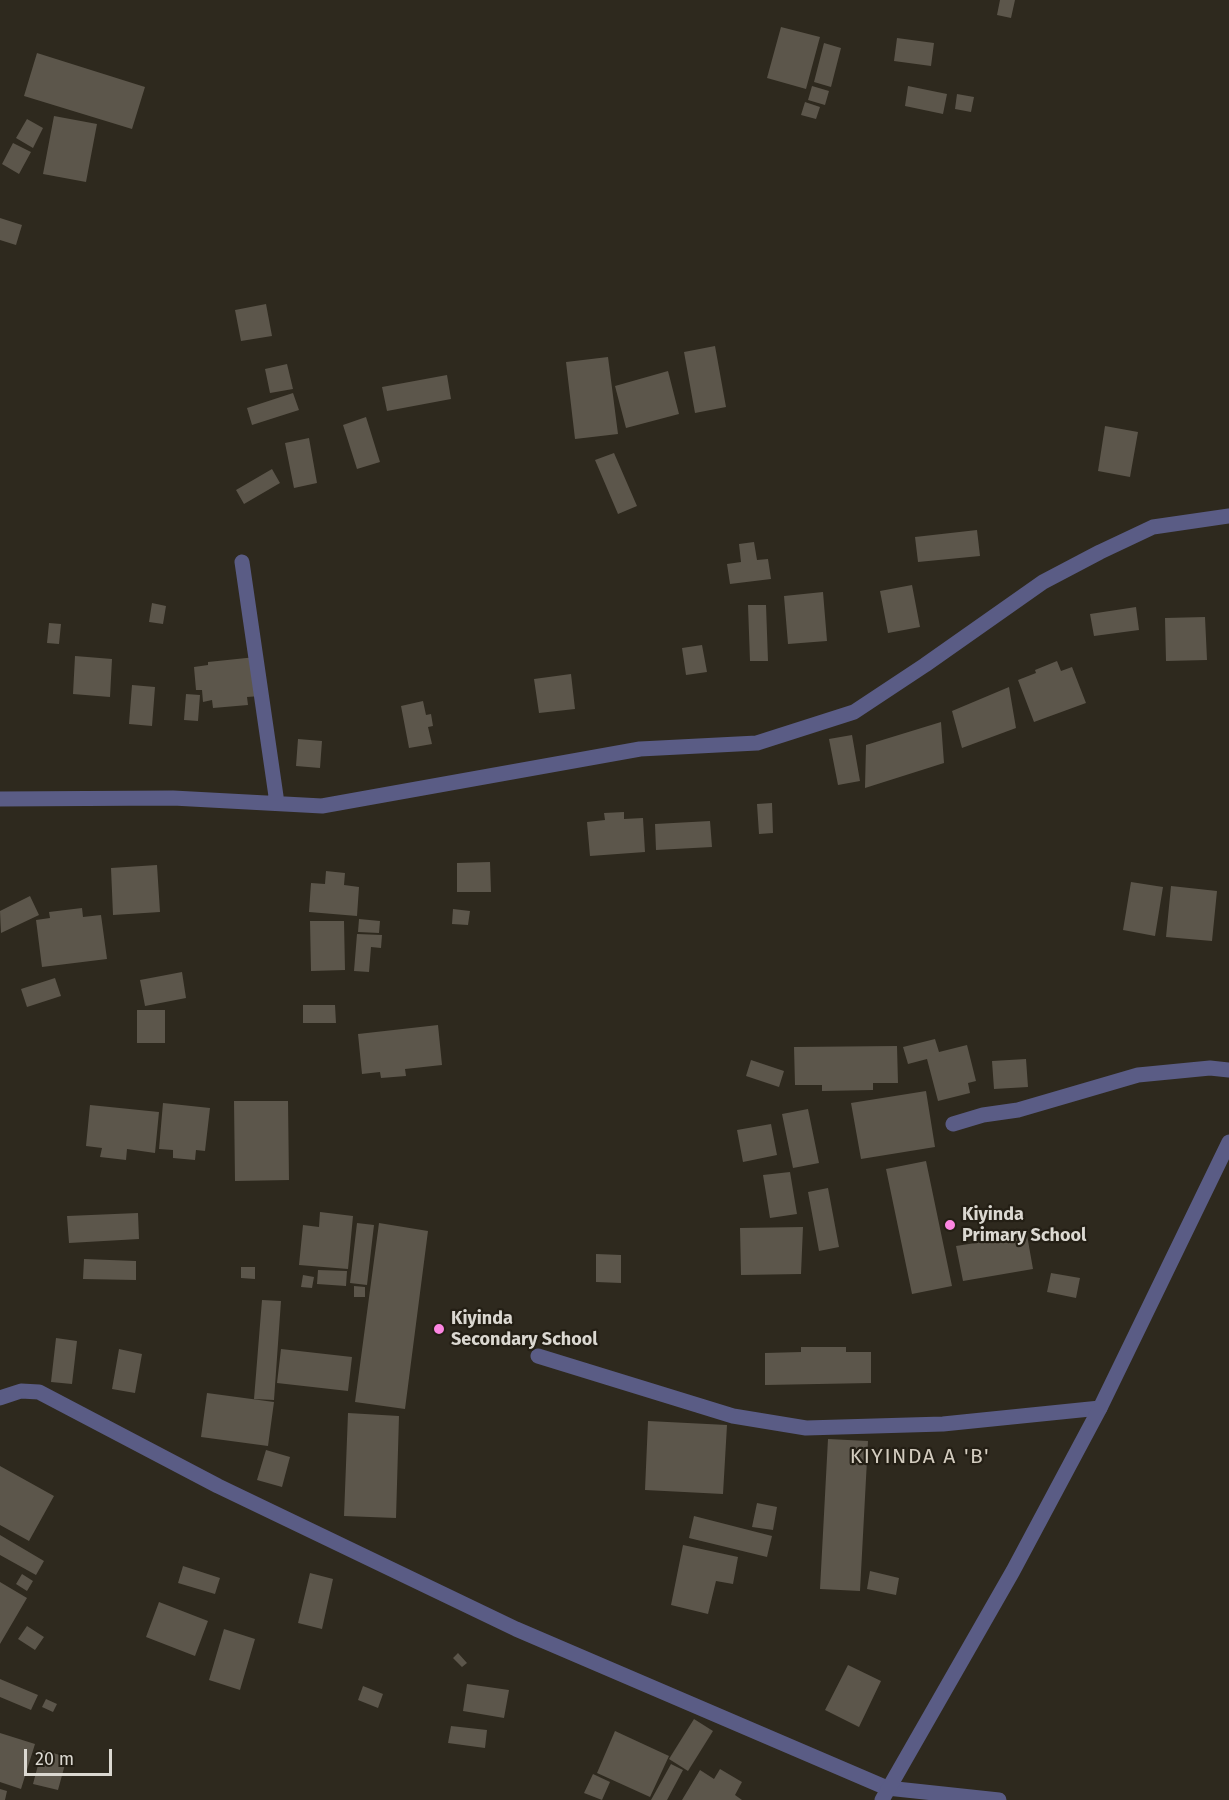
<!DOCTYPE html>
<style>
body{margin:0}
#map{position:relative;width:1229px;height:1800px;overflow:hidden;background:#2e291e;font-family:"Fira Sans",sans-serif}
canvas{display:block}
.scale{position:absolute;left:24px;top:1749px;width:88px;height:27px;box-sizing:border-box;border:3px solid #dbd8d1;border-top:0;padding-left:8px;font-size:18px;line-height:21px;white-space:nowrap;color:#dbd8d1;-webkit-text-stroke:4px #241f15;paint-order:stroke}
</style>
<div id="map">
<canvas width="1229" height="1800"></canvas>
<div class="scale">20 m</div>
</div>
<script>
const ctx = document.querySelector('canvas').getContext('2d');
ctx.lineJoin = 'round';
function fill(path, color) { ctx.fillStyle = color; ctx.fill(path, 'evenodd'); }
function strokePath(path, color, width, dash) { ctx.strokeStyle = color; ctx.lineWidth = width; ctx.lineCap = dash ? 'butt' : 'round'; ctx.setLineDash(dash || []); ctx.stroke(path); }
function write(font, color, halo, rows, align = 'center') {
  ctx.font = font + ' "Fira Sans",sans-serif'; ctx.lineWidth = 4.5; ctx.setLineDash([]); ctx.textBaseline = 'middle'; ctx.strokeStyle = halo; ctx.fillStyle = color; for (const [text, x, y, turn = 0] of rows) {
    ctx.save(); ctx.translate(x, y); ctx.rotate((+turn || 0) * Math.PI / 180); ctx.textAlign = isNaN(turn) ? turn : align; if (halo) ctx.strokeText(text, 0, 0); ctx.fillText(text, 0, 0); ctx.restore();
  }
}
fill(new Path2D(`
 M1000,0H1015L1011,18L997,15Z
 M781,27L820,37L806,89L767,78Z
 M897,38L934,43L931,66L894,61Z
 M824,43L841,48L831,87L814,82Z
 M37,53L145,87L132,129L24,96Z
 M812,86L829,91L825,105L808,100Z
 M908,86L947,94L943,114L905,106Z
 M957,94L974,97L971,112L955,109Z
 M805,102L820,107L816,119L801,115Z
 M54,116L97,124L86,182L43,174Z
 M27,119L43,128L33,148L16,138Z
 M13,143L31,152L19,174L2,164Z
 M0,218L22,225L16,245L0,240Z
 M266,304L272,336L241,341L235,310Z
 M715,346L726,407L695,413L684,352Z
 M608,357L618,434L575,439L566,362Z
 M287,364L293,389L270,393L265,369Z
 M668,371L679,414L626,428L615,386Z
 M447,375L451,399L387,411L382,387Z
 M293,393L299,410L252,425L247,408Z
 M366,417L380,462L357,469L343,425Z
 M1105,426L1138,432L1130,477L1098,471Z
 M309,438L317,483L294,488L285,443Z
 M614,453L637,506L618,514L595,460Z
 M272,469L280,483L244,504L236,490Z
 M977,530L980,556L918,562L915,537Z
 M754,542L757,560L768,559L771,579L730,584L727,564L741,562L739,544Z
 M912,585L920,627L888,633L880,591Z
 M823,592L827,641L788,644L784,596Z
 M152,603L166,606L163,624L149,622Z
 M748,605H766L768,661H750Z
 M1136,607L1139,630L1094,636L1090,614Z
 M1205,617L1207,660L1166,661L1165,618Z
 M49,623L61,624L59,644L47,643Z
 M702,645L707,672L686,675L682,648Z
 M75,656L112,659L110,697L73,694Z
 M256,657L261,696L247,697L248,705L213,708L212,700L203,702L202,690H196L194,667L208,665V662Z
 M1057,661L1061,671L1072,667L1086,703L1034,722L1018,680L1036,673L1035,670Z
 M571,674L575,709L539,713L534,679Z
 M132,685L155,687L152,726L129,724Z
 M1009,687L1016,728L962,748L952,711Z
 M186,694L200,695L198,721L184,720Z
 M423,701L426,715L431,714L433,726L428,727L432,744L409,748L401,706Z
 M941,722L944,763L865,788L866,745Z
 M852,735L860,781L838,785L829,739Z
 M298,739L322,741L320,768L296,766Z
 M772,803L773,833L759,834L757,804Z
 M624,812V819L643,818L645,852L590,856L587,822L605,820L604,813Z
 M710,821L712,847L656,850L655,824Z
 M490,862L491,892H457V863Z
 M157,865L160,912L113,915L111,868Z
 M326,871L345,873L344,885L359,887L357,916L309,912L311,883L325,884Z
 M1131,882L1163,887L1155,936L1123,930Z
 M1171,886L1217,891L1212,941L1166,937Z
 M30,896L39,915L1,933L0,911Z
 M82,908L83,917L101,915L107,959L42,967L36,920L50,918L49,912Z
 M453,909L470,911L468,925L452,924Z
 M359,919L380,921L379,933L358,932Z
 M310,921H344L345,970L311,971Z
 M357,934L382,935L381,948L371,947L369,972L354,971Z
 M182,972L186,998L145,1006L140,980Z
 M55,978L61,996L27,1007L21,989Z
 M303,1005H335L336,1023H303Z
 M137,1010H165V1043H137Z
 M438,1025L442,1065L405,1069L406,1076L381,1078L380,1072L362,1074L358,1034Z
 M935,1039L939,1052L967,1045L976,1081L968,1083L970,1093L938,1101L927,1059L908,1064L903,1047Z
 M897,1046L898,1083H873V1090L822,1091V1085H795L794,1047Z
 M1026,1059L1028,1087L994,1089L992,1061Z
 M751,1060L784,1071L779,1087L746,1076Z
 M926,1091L935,1147L861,1159L851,1103Z
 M234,1101H288L289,1180L235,1181Z
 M163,1103L210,1108L205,1151L196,1150L195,1160L173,1158V1150L159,1149Z
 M90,1105L159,1112L155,1153L127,1149L126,1160L100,1157L102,1148L86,1146Z
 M808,1109L819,1163L793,1168L782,1114Z
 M771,1124L777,1155L743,1162L737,1130Z
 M926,1161L952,1286L912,1294L886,1169Z
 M790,1172L797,1214L770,1218L763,1175Z
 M828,1188L839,1247L819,1251L808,1192Z
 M320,1212L353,1216L348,1269L299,1265L303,1225L319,1227Z
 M138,1213L139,1239L69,1243L67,1216Z
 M357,1223L374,1225L367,1285L350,1283Z
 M379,1223L428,1231L405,1409L355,1402Z
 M803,1227L801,1274L741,1275L740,1228Z
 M1027,1235L1033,1269L963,1281L956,1246Z
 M596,1254L621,1255V1283L596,1282Z
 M84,1259L136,1261V1280L83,1279Z
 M241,1267H255V1279L241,1278Z
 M318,1270L347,1271L346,1286L317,1284Z
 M1051,1273L1080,1278L1076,1298L1047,1292Z
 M303,1275L314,1277L312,1288L301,1287Z
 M354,1286L365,1287V1297H354Z
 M262,1300L281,1301L274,1400L254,1399Z
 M56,1338L77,1341L72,1384L51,1382Z
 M801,1347H846V1352H871V1383L765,1385V1353L801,1352Z
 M119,1349L142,1354L135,1393L112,1389Z
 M281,1349L352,1357L348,1391L277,1383Z
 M207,1393L274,1402L268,1446L201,1437Z
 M348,1413L399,1416L396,1518L344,1516Z
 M648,1421L727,1425L723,1494L645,1490Z
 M828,1439L868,1441L860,1591L820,1589Z
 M266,1450L290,1457L282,1487L257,1480Z
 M0,1466L54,1496L29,1541L0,1525Z
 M757,1503L777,1507L773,1530L752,1527Z
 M694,1516L772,1536L767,1557L689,1538Z
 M0,1535L44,1561L36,1575L0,1555Z
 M683,1545L738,1557L733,1584L716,1581L708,1614L671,1605Z
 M183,1566L220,1578L215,1594L178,1583Z
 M870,1571L899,1578L896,1595L867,1589Z
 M310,1573L333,1579L322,1629L298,1623Z
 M22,1574L33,1581L27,1591L16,1584Z
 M0,1582L27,1598L0,1644Z
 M159,1602L208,1621L195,1656L146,1637Z
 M27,1626L44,1637L35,1650L18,1639Z
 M224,1629L255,1639L240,1690L209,1680Z
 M458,1653L467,1663L462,1667L453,1658Z
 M848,1665L881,1681L859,1727L825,1710Z
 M0,1679L38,1695L31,1710L0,1697Z
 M467,1684L509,1690L504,1718L463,1711Z
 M363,1686L383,1694L378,1708L358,1700Z
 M46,1699L57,1704L53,1712L42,1707Z
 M694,1719L713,1731L688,1771L669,1759Z
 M451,1726L487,1730L485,1748L448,1743Z
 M615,1731L669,1756L650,1797L597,1773Z
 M0,1733L35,1744L21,1789L0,1782Z
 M42,1750L67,1757L58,1790L33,1784Z
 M671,1764L683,1770L667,1800H651Z
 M720,1769L742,1782L735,1795L742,1800H682L700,1770L714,1779Z
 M593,1774L610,1782L602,1800L584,1793Z
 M0,1789L7,1791L5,1800H0Z`), '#5c564b');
strokePath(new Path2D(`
 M242,562L277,803
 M0,799L173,798L322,806L640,749L757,743L854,712L925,665L1043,582L1100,552L1153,527L1229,516
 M953,1124L983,1115L1018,1110L1138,1075L1210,1068L1229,1070
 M538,1356L733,1416L806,1428L943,1424L1100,1408
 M0,1398L21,1391L39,1392L218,1486L516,1629L887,1788L999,1800`), '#5a5c85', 15);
strokePath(new Path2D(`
 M882,1800L1013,1571L1100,1408L1229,1142`), '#5a5c85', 15);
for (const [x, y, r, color] of [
 [950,1225,6,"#fd86e2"],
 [439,1329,6,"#fd86e2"]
]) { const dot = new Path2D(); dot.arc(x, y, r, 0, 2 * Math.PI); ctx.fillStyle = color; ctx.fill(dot); strokePath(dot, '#241f15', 2); }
write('bold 18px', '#dbd8d1', '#241f15', [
 ["Kiyinda",962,1215],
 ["Primary School",962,1236],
 ["Kiyinda",451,1319],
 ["Secondary School",451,1340]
], 'left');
ctx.letterSpacing = '1.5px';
write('21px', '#d3ccbf', '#241f15', [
 ["KIYINDA A 'B'",920,1457]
]);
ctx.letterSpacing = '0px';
</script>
